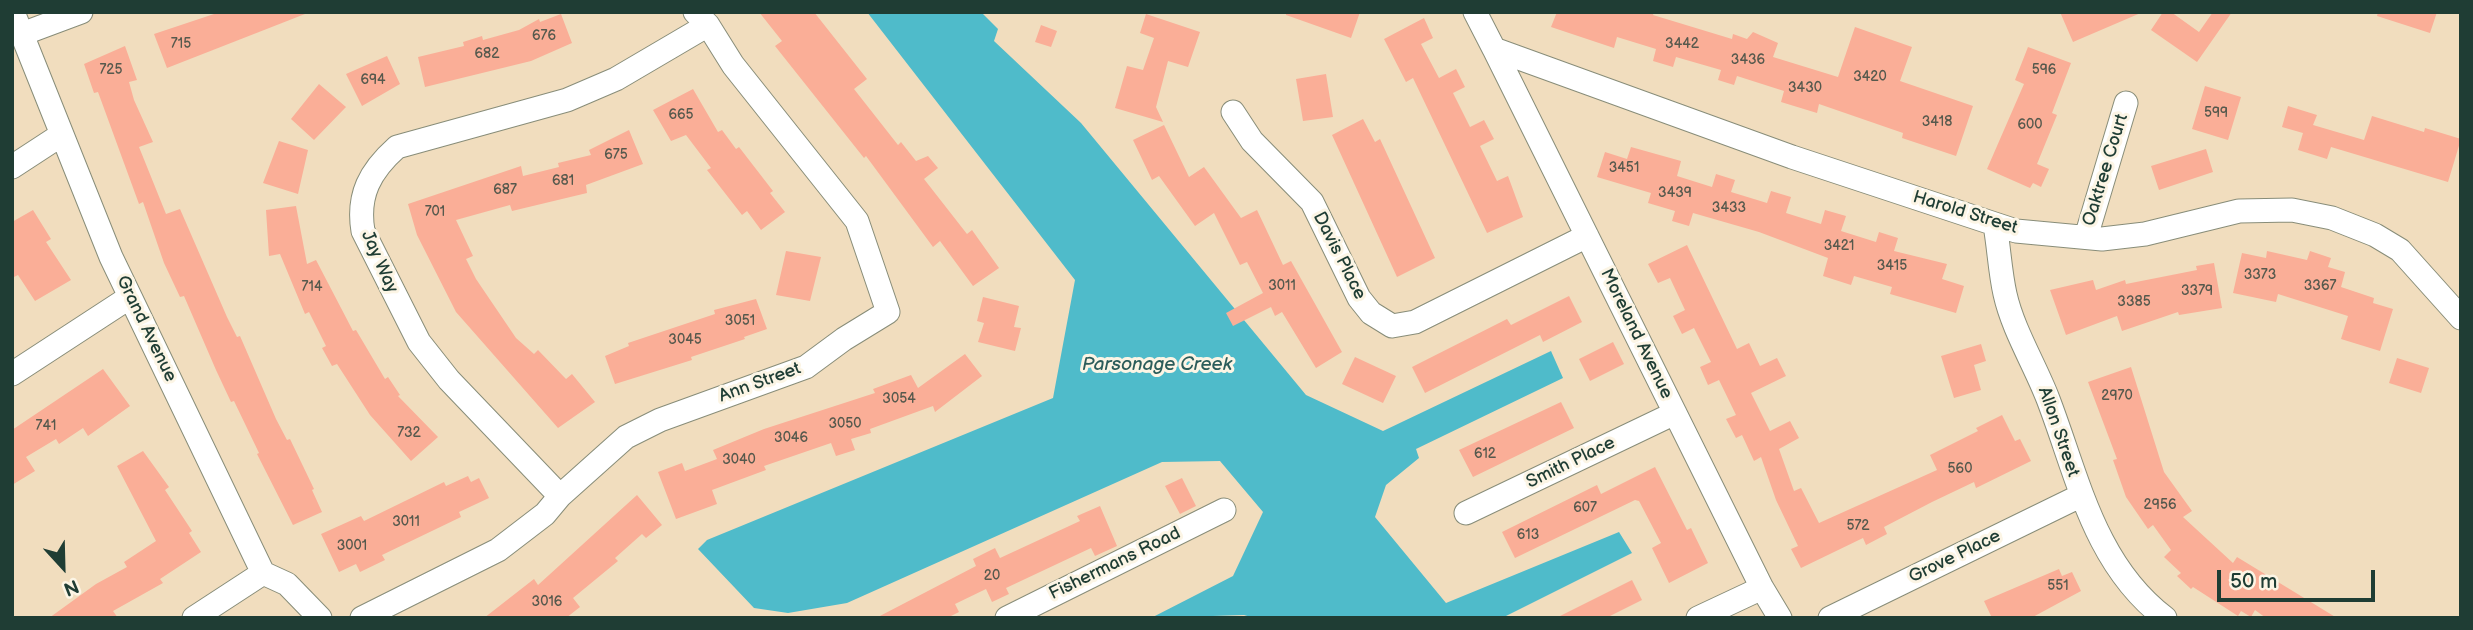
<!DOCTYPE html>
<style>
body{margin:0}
#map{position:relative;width:2473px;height:630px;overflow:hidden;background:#f1ddbe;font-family:"Balsamiq Sans",sans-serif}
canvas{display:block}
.frame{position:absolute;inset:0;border:14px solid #1f3d34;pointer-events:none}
.north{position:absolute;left:28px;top:532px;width:70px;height:70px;-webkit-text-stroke:5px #fcf5e5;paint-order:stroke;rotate:158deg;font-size:19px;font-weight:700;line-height:28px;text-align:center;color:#1f3d34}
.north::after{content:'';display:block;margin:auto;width:24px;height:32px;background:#1f3d34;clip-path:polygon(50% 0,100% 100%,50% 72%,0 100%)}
.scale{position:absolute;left:2217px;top:570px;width:158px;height:32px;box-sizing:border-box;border:4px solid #1f3d34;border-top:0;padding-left:9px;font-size:21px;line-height:24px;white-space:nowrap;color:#1f3d34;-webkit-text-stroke:5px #fcf5e5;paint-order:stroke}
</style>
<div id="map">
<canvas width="2473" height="630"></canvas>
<div class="frame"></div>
<div class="north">N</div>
<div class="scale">50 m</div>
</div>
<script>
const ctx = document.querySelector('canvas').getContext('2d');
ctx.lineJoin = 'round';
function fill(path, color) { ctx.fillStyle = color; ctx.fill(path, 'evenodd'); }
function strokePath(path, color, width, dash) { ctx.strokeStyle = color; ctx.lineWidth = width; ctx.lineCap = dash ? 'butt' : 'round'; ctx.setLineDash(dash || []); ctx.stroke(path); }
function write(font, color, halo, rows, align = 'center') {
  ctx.font = font + ' "Balsamiq Sans",sans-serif'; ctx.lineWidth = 6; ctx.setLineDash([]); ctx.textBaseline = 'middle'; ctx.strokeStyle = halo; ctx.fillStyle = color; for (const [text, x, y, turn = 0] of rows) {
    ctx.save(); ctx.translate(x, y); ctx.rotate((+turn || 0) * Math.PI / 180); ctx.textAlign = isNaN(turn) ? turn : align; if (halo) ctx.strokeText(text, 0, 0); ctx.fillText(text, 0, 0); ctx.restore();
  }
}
fill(new Path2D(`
 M867,12H981L998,29L994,41L1081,123L1306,395L1383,431L1551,351L1563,378L1416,449L1419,458L1386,485L1375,517L1446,603L1619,532L1632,553L1502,618H1254L1244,615L1151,618L1233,576L1263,512L1220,461L1162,462L847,603L788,613L754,608L698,549L707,540L1053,398L1075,280Z`), '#4fbbca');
fill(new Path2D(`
 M220,12H305V14L167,68L154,34Z
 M759,12H814L867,79L854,89L898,145L901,142L916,161L928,156L938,168L924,179L967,234L972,230L999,268L973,286L940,241L933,247L866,156L864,158L775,46L782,41Z
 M1286,12H1360L1351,38L1286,15Z
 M1557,12H1654L1653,15L1732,39L1733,34L1747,39L1753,32L1778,43L1773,57L1838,77L1855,27L1912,47L1900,81L1973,106L1956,156L1902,138L1903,133L1819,104L1817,113L1781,102L1784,91L1737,76L1734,85L1718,80L1721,70L1676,57L1673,67L1653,61L1656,49L1617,37L1614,48L1551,27Z
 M2060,12H2143L2073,42Z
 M2163,12H2171L2199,32L2213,12H2232L2197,62L2151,30Z
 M2378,12H2437L2430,33L2377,16Z
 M561,14L572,43L531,61L425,87L418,57L464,46L463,42L482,36L483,40L519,30L539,19L540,22Z
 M1146,14L1200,32L1188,67L1168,61L1156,107L1163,122L1115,108L1127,66L1143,70L1154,38L1140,33Z
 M1424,18L1433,38L1421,44L1439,78L1456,69L1465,87L1453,93L1470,127L1484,120L1494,139L1480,146L1497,181L1508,176L1523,217L1487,233L1413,78L1406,82L1384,39Z
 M1041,25L1057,31L1051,47L1035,42Z
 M125,46L137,80L129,82L134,100L153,142L139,147L166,214L180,209L227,317L237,337L240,336L276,419L287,440L290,439L314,489L312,490L322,512L293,525L257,454L259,453L234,401L231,402L216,370L184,296L180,297L164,263L143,202L139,204L98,92L94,93L84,64Z
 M2028,47L2071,63L2052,113L2057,115L2037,164L2049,169L2041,187L2033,183L2030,188L1987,169L2024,84L2015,80Z
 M387,56L400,84L362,106L346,74Z
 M1326,74L1333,117L1303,121L1296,79Z
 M319,84L346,107L314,140L291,119Z
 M2205,86L2241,97L2228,140L2192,129Z
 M693,89L718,132L722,130L736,149L739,147L773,191L770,193L785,212L761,230L747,211L742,215L707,170L711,168L686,135L671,141L653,110Z
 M2288,106L2317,115L2313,125L2364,140L2372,116L2424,132L2425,128L2461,139L2448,182L2331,147L2327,159L2298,150L2303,133L2282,127Z
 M1363,119L1375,142L1380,139L1435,258L1397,277L1332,135Z
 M1164,125L1189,177L1204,167L1241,218L1257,210L1283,265L1291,261L1342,352L1316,368L1282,312L1275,316L1271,307L1233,326L1226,313L1263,293L1247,262L1240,265L1214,213L1195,226L1159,176L1152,180L1133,140Z
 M629,130L643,164L586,185L587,193L512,211L510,205L456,220L473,256L466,259L476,279L516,338L534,354L538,350L566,379L572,374L595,402L558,428L456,312L417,235L408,204L521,166L523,176L559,167L558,163L591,155L589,150Z
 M279,141L308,150L298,194L263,183Z
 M1631,147L1681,161L1677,176L1712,187L1716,174L1735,180L1731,192L1767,203L1771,191L1791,197L1786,213L1821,224L1825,210L1846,216L1841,231L1876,242L1879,232L1898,238L1894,251L1947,264L1942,279L1964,286L1956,313L1890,294L1892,287L1854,276L1851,285L1823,276L1828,258L1759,232L1693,213L1689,226L1672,221L1675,211L1648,203L1651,193L1597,177L1605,152L1627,159Z
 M2206,149L2213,172L2159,190L2151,166Z
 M296,206L307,264L316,260L353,331L356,330L385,379L388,377L400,395L398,396L438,437L411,461L370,415L337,364L332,366L322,348L326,346L309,312L305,314L280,254L269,256L266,210Z
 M33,210L51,239L46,242L71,280L35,301L18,275L12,278V222Z
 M1687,245L1737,349L1749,343L1760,366L1777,358L1786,376L1751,393L1770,431L1790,421L1799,438L1779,449L1794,491L1801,488L1819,523L1937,470L1930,455L1978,431L1976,428L2002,415L2015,441L2020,439L2031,461L1976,488L1974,482L1932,502L1884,527L1887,534L1866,545L1863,538L1801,568L1791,549L1798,546L1776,500L1761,457L1754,461L1742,435L1736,438L1726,419L1736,415L1719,380L1708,385L1700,367L1711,362L1694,328L1682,334L1673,316L1685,310L1670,278L1658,283L1648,264Z
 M786,251L821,257L810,301L776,295Z
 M2267,251L2307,260L2310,251L2331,258L2328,267L2345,272L2341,287L2374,298L2373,303L2393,309L2380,351L2341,339L2348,316L2278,294L2276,302L2233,293L2242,253L2266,258Z
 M2214,263L2222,308L2179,315L2178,312L2122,331L2117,316L2066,335L2050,290L2093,280L2096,290L2125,280L2126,284L2197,270L2196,266Z
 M1569,296L1582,322L1543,342L1540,335L1425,393L1412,367L1507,319L1511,325Z
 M983,297L1019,306L1014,327L1021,328L1015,351L978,342L984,323L977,321Z
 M756,299L767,329L744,337L745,339L691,357L692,360L615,384L605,356L629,346L628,343L715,314L714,310Z
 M1613,342L1624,364L1590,381L1579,359Z
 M1981,344L1986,361L1974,365L1981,390L1954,398L1941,356Z
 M965,354L982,376L935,412L933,406L870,429L871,433L851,439L855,450L836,456L831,443L764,466L766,470L712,490L717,504L676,519L658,472L682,463L685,471L717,459L713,450L764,429L875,393L873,389L911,375L918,388Z
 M1355,357L1396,376L1383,403L1342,384Z
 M2397,358L2429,368L2421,393L2389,383Z
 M2131,367L2164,472L2192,511L2183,517L2233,563L2237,557L2337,618H2266L2255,610L2251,617L2241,611L2238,616L2193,587L2191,589L2177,576L2181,573L2164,557L2171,550L2153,525L2148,529L2126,497L2113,460L2117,459L2088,382Z
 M103,369L130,406L88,436L83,428L59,444L56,439L26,457L35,471L12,485V430Z
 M1561,402L1574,428L1473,477L1459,450Z
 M143,451L169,487L165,490L192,531L189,533L201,552L160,579L163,583L113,611L118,618H49L96,584L127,567L124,562L156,541L117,466Z
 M1655,467L1687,530L1691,528L1708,563L1669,583L1652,548L1661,543L1639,501L1635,500L1515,558L1502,532L1597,485L1601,494Z
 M468,476L471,482L479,478L489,498L459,512L461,517L382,555L385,560L360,572L356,564L339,572L321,534L361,516L364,521L444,482L446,486Z
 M1182,478L1196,506L1180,514L1165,486Z
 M637,495L662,525L646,538L642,534L615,558L618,561L573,598L580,607L566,618H484L534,579L538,585Z
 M1100,506L1117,546L1095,556L1091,548L1006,588L1009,594L992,602L986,589L955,604L959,612L947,618H876L976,566L973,559L995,548L1000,558L1080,521L1077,516Z
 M2059,569L2062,576L2072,572L2081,591L2031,618H1992L1984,601Z
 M1632,580L1642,600L1606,618H1556Z`), '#faae97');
const minor = new Path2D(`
 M13,12L111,257L263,573L287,584L320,618
 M1475,12L1494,49L1792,157L2016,231L2102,239L2145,234L2239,211L2292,210L2332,218L2375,235L2400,250L2461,318
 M22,34L81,12
 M1494,49L1762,588L1780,618
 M1233,112L1252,141L1312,202L1359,298L1371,313L1392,326L1415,322L1587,236
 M12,167L61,135
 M1995,225C1999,248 2000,272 2005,294C2013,330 2035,365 2048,399C2078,477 2094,564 2165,618
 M2086,237L2126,103
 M12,374L130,297
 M560,496L449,380L419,342L363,231C357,195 370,171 397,147L567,100L616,79L708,25
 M1466,513L1675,413
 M194,618L263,573
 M362,618L498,550L545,514L560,496L626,437L660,420L806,367L844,339L888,312L857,221L733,65L708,25L695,12
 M1007,618L1224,510
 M1698,618L1762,588
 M1830,618L2080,496`);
strokePath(minor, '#888d79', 25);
strokePath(minor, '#fff', 23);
write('14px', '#56594d', null, [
 ["676",544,36],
 ["715",181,44],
 ["3442",1682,44],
 ["682",487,54],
 ["3436",1748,60],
 ["725",111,70],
 ["596",2044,70],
 ["3420",1870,77],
 ["694",373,80],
 ["3430",1805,88],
 ["599",2216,113],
 ["665",681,115],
 ["3418",1937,122],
 ["600",2030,125],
 ["675",616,155],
 ["3451",1624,168],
 ["681",563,181],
 ["687",505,190],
 ["3439",1675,193],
 ["3433",1729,208],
 ["701",435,212],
 ["3421",1839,246],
 ["3415",1892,266],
 ["3373",2260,275],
 ["3011",1282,286],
 ["3367",2320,286],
 ["714",312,287],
 ["3379",2197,291],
 ["3385",2134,302],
 ["3051",740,321],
 ["3045",685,340],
 ["2970",2117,396],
 ["3054",899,399],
 ["3050",845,424],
 ["741",46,426],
 ["732",409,433],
 ["3046",791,438],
 ["612",1485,454],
 ["3040",739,460],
 ["560",1960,469],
 ["2956",2160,505],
 ["607",1585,508],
 ["3011",406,522],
 ["572",1858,526],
 ["613",1528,535],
 ["3001",352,546],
 ["20",992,576],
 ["551",2058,586],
 ["3016",547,602]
]);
write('18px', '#1f3d34', '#fcf5e5', [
 ["Oaktree Court",2106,170,-73],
 ["Harold Street",1965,213,17],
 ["Davis Place",1339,256,63],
 ["Jay Way",379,262,66],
 ["Grand Avenue",146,329,64],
 ["Moreland Avenue",1636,334,64],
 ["Ann Street",760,383,-20],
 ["Allon Street",2058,432,71],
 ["Smith Place",1571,463,-26],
 ["Grove Place",1955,557,-26],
 ["Fishermans Road",1115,564,-26]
]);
write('italic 19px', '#2b5c5a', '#fcf5e5', [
 ["Parsonage Creek",1157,365]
]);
</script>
